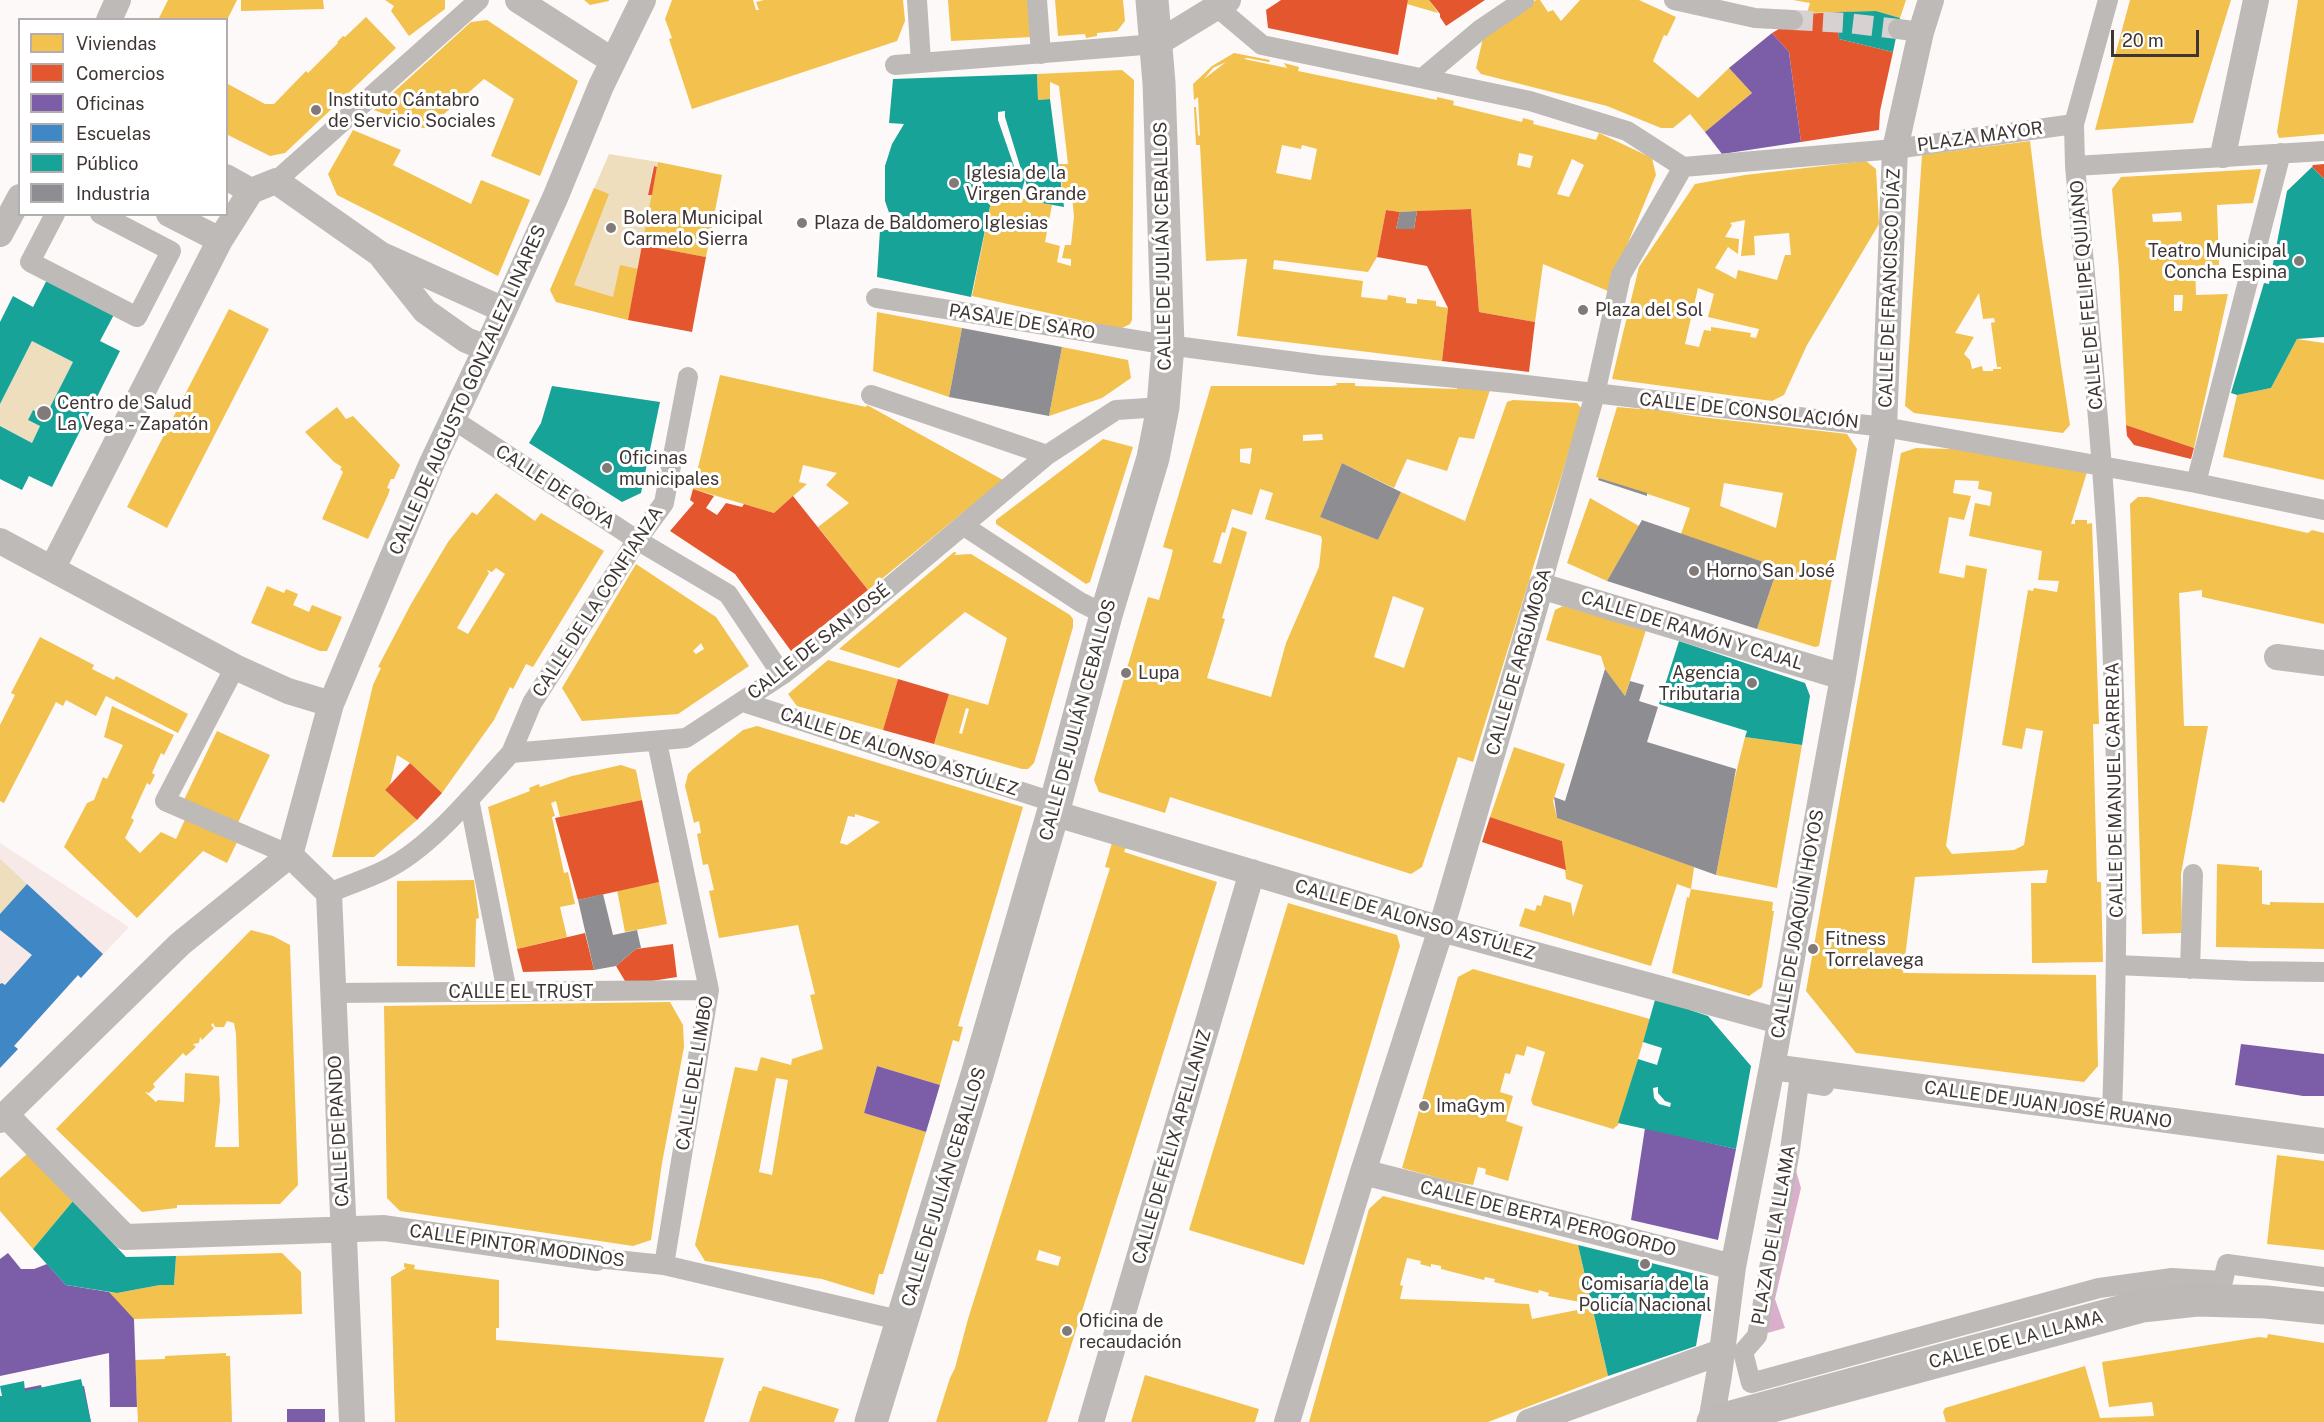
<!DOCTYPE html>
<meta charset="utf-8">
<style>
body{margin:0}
#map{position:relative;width:2324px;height:1422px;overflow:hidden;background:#fdf9f8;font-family:"Public Sans",sans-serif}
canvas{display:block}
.legend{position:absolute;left:18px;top:18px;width:210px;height:198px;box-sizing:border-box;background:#fff;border:2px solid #b2aead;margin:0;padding:8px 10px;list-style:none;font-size:18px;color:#3f3533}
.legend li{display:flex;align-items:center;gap:12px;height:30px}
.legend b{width:30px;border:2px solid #b2aead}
.scale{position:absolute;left:2111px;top:30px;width:88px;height:27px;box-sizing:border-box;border:3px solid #3f3533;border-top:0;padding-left:8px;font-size:18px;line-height:21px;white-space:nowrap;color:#3f3533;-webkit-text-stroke:4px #fff;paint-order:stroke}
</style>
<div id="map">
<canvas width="2324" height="1422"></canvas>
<ul class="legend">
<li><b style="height:16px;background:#f2c14e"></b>Viviendas</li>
<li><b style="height:16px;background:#e4572e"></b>Comercios</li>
<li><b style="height:16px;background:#7b5ea7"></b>Oficinas</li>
<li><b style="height:16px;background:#3f88c5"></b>Escuelas</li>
<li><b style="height:16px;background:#17a398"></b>Público</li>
<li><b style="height:16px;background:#8d8d92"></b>Industria</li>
</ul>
<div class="scale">20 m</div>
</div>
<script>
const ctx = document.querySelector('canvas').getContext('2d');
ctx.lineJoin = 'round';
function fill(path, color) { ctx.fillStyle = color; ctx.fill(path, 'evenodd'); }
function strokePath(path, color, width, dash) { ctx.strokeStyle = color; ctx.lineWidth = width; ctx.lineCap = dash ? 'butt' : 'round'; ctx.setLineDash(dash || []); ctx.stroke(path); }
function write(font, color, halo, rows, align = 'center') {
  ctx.font = font + ' "Public Sans",sans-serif'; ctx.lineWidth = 6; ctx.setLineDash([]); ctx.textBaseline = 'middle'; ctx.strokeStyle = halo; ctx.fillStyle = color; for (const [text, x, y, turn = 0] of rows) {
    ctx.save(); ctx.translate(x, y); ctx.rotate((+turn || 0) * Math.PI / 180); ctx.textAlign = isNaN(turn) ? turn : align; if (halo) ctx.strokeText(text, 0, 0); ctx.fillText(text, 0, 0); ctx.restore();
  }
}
fill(new Path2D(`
 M0,843L129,927L81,978L78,976L15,1045L18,1049L0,1068Z`), '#f6e9e7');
fill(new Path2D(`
 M609,154L658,162L657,167L653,166L648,194L652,195L628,320L556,302L550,290Z
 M32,341L73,362L45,417L33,410L28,420L40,426L32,443L0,426V404Z
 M0,859L27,884L0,914Z`), '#efdebd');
fill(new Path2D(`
 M1790,1150L1801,1188L1775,1299L1785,1328L1757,1336Z`), '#daafcc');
fill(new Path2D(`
 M168,0H237L227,20H158Z
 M241,0H323L324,9L241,11Z
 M385,0H445V9L409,36L391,11L394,6Z
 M584,0H609V1L590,5Z
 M672,0H753L756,10H759L756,2L764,0H903L905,21L897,41L692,109L669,39L672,38L665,19Z
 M948,0H1031L1032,37L951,41Z
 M1055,0H1123L1125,21L1117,31L1097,33V36L1086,38L1085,34L1058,36Z
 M1408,0H1429L1438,13L1407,4Z
 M1536,0H1540L1548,12L1553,10L1561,21L1580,0H1639L1676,17L1667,36L1664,35L1653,61L1698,98L1729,68L1752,93L1705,132L1690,114L1673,128H1661L1607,106L1481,74L1476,68L1484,34Z
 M1793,0H1906L1900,18L1876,11L1807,13L1810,3Z
 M2130,0H2231L2193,123L2095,130Z
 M2298,0H2324V134L2279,138L2277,132Z
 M366,17L396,48L285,153L270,156L226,134V83L265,104H274L306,71L308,73L338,43L337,42L343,36L345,37Z
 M487,20L578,81L540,176L491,156L514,99L484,79L428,128H422L374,110L471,22Z
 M1234,53L1270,60L1269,62L1247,58L1244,59L1287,68L1284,63L1299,67L1298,71L1437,100V97L1454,101L1453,105L1522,122L1523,118L1534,121L1533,124L1596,140L1599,133L1652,158L1656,175L1608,291L1543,264L1535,322L1479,312L1471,209L1400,212L1386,210L1377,257L1368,272L1274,260L1273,269L1363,281L1361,297L1387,300L1388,295L1406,298V303L1417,304V299L1436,301V306L1448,308L1442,361L1237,336L1247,259L1206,261L1200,145H1196L1194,107H1196L1198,135L1200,136L1198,97L1194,100L1193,84L1212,66ZM1226,62L1204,79L1213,68ZM1282,145L1301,149L1302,145L1317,149L1311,180L1276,173ZM1519,153L1533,156L1530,168L1517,165ZM1572,159L1584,165L1569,197L1557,194Z
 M1122,70L1134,80L1132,320L1130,324L1120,329L972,296L993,192L1052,205L1045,242L1060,246L1057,262L1071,266V259L1062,258L1065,245H1071L1074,217L1072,195L1063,194L1059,164H1068L1059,86L1050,82V99L1038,100L1037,74Z
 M353,130L401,150L393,165L471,204L481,180L530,200L498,276L337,195L328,174Z
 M2030,141L2042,239L2070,425L2063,433L1914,413L1905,406L1922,155ZM1979,293L1983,319L1994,318L1995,322L1991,323L1997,367H2001V369H1993V371H1983L1982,366L1972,369L1970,360L1964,354L1974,337L1955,333Z
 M1866,161L1876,169L1879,224L1807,345L1784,395L1772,401L1612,379L1639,267L1695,184L1745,175ZM1745,220L1741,256L1755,255L1754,236L1789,233L1791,255H1785L1777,280L1738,270L1736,279L1715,268L1728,247L1738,254L1739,239L1725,237L1732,225L1730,223ZM1698,288L1714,294L1708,317L1759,329L1756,338L1750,337L1751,333L1711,327V331L1704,330L1699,347L1685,344Z
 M658,162L722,175L706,257L642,245Z
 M2261,169L2253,203L2217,205L2219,265L2195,266L2196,295L2228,294L2194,448L2126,425L2119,269L2112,189L2121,177ZM2181,212L2182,221L2153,222L2152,214ZM2174,295H2183L2182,311H2174Z
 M594,188L609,194L574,285L613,297L620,265L638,269L628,320L556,302L550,290Z
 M229,309L269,329L167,528L127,507Z
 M877,312L962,328L949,397L873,371Z
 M2297,339L2324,343V480L2223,457L2237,395L2271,388Z
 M1062,347L1128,360L1131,378L1102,398L1049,416Z
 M720,375L866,407L867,405L1003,480L868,590L818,527L849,503L826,485L837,473L803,465L799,482L807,484L774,513L693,489Z
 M1336,383H1355V386L1457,389V385L1490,390L1474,439L1459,437L1447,471L1407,459L1394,488L1342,463L1320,517L1378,540L1401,492L1465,521L1507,402L1513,400L1577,403L1582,409L1473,762L1458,757L1422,867L1411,874L1170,797L1165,813L1099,792L1094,780L1148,597L1159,600L1170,562L1173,550L1163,547L1211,386H1332L1337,385ZM1322,434L1323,440L1303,441V435ZM1252,448L1250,464L1240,462V449ZM1260,489L1273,493L1265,519L1321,536L1322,540L1319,567L1286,643L1271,697L1207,678L1225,619L1222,618L1247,532L1232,527L1221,564L1213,562L1222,532L1225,533L1232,509L1252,515ZM1393,596L1424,608L1404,668L1374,657Z
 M337,407L346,419L353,416L400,465L394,479H391L387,488L390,489L388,495L368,539L322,519L343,472L340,469L342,467L334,462L305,432Z
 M1617,407L1640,409V407L1692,416L1847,434L1857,449L1819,646L1815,647L1757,629L1778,567L1681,534L1690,508L1596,477ZM1724,483L1783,493L1776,528L1720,506Z
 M1103,439L1133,447L1090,582L1086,584L996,524V520Z
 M1916,448L1984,450L2087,472L2071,524H2075V520H2087V524L2092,523L2099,724H2093L2097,882H2101L2103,962L2032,963L2031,883H2046L2048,870L1915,877L1903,973L2096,975L2098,1066L2084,1082L1856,1053L1806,991L1901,453ZM1955,480L1979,481L1978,489L1992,492L1990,506L1975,503L1969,536L2042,551L2038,580L2059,581L2057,592L2034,588L2033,591L2028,590L2002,745L2022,749L2026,728L2043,731L2024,845L2014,850L1952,854L1946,846L1987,569L1966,565L1964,578L1939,573L1949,517L1964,520L1971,496L1953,493Z
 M496,493L535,521L541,513L604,551L533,667L526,664L513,689L510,687L494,720L442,793L410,763L397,755L390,785L385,790L417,820L374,857H332L373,685L381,668L378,667L411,604L448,542L472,512L477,515ZM496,568L505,574L468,634L457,628L489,573L487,570L492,572Z
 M2138,497H2148L2308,533L2312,530L2324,533V624L2202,597V590L2179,593L2184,726H2208L2181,874L2182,933L2142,934L2130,504Z
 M1590,498L1639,526L1607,581L1567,563Z
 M954,552L957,553L954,555L971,554L1070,615L1073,619V627L1040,743L1034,763L1028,769H1022L934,744L949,694L988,705L1007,638L965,612L899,668L839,649ZM966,708L969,709L962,734L959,733Z
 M636,564L716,617L749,666L678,714L582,721L562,688ZM701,643L704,649L696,654L693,651Z
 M267,586L284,593L286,589L298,594L293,605L309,612L312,605L342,617L327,651H320L251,623Z
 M1563,606L1646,630L1625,696L1605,669L1601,656L1546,640L1555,610Z
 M40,637L94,665L92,669L114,680L116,676L188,714L178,733L106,696L96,716L66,700L63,706L56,702L4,803L0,801V725L15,695L11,693Z
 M828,660L898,679L883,730L797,706L788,694Z
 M112,706L174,735L164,755L161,753L152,773L155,775L150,785L147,783L131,818L134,820L125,838L140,853L161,832L176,839L188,813L240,836L227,863L203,851L137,918L64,847L87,803L94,800L103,777L107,779L123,745L104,737Z
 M757,726L1023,807L958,1026L963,1027L959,1042L953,1040L940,1085L877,1066L864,1113L926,1132L883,1274H879L874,1295L822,1279L705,1261L695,1245L735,1067L757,1071L761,1057L791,1065L792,1059L823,1049L810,995L815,994L798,925L719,938L709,891L714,890L708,864L703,865L697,834L701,833L699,821L694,823L685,786L688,774L693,769L743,730ZM855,814L880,822L847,845L840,843L848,816L855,817ZM776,1078L788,1080L772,1175L759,1172Z
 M217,731L270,755L235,829L182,804Z
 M1745,737L1802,745L1777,888L1716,875L1733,785Z
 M1514,747L1565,764L1553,801L1557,818L1694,867L1691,889L1677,884L1651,966L1519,926L1525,908L1535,911L1537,905L1541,906L1544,895L1571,903L1573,917L1583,885L1566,879L1562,841L1490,817Z
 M621,765L636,770L642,800L560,817L556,801L551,803L555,816L552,817L564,873L568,872L575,904L560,907L567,937L517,949L488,807L530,791L529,788L539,784L540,787L572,776Z
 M1112,843L1126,847L1124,852L1217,882L1047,1422H936L950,1378L955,1368L968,1319L1110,868L1105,867ZM1039,1250L1061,1257L1058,1266L1036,1260Z
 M2217,864L2259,867V871L2262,870V904L2270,905V902L2324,903V949L2216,947Z
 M474,880L479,918L476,919L475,967L397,966V881Z
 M659,882L667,924L625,932L617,890Z
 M1691,889L1773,902L1772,911H1774L1762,987L1749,996L1672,973L1687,897L1689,898Z
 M1288,903L1397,935L1400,946L1304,1265L1189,1230Z
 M251,930L273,936L290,945L298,1185L280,1204L177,1205V1208L142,1212L56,1129ZM227,1021L234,1023L236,1034L239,1147H215L220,1101L219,1076L185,1073L184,1102L158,1100L156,1102L145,1092L149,1093L155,1087L153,1084L183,1053L186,1056L196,1047L193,1044L199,1043L200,1037L202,1040L214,1028L211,1025L213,1023L215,1027H224Z
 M1473,969L1650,1019L1618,1125L1613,1129L1533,1105L1531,1100L1545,1052L1527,1046L1524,1056L1516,1054L1510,1074L1505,1073L1500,1092L1513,1096L1506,1121L1523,1127L1508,1181L1485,1174L1486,1169L1478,1167L1473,1185L1449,1181L1402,1168L1458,977Z
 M670,1002L683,1025L684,1047L662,1163L651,1240L633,1246L400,1211L387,1198L384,1006Z
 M28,1153L73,1201L33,1249L0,1211V1178Z
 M2277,1155L2324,1161V1250L2267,1244Z
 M1383,1196L1578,1245L1591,1304L1548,1296L1549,1293L1539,1290L1538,1293L1494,1282L1495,1279L1485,1277L1484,1280L1441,1269V1266L1431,1264V1267L1420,1264L1421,1261L1407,1258L1400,1285L1403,1286L1400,1299L1529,1304L1532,1319L1592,1307L1608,1376L1488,1422H1309L1369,1209Z
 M282,1253L301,1272L302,1314L134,1319L109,1294V1292L117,1293L160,1285H174L176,1256Z
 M404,1263L415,1265L414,1269L499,1280V1328H496V1340L724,1358L704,1422H395L391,1277L406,1268L404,1267Z
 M2268,1334L2324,1343V1422H1946L1943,1412L1945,1408L2085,1366L2100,1418L2154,1416L2152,1402L2109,1407L2102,1362L2259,1337L2267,1338Z
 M226,1353V1356H230L232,1422H138L135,1360L165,1359V1356Z
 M1145,1375L1259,1409L1255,1422H1131Z
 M763,1386L839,1409L834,1422H749L759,1391H761Z`), '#f2c14e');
fill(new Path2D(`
 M1281,0H1408L1398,55L1268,28L1266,10Z
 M1429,0H1485L1446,26L1440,17V14Z
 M1838,12L1839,39L1893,52L1880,111L1879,130L1801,142L1789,52L1772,33L1804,14Z
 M2324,164V179L2312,167L2313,165Z
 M654,166L657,167L652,195H648Z
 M1471,209L1479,312L1535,322L1529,372L1442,361L1448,308L1427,266L1377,257L1386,210L1400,212L1396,229H1414L1417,211Z
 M642,245L706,257L692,332L628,320Z
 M2126,425L2194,448L2191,459L2134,445L2127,436Z
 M693,489L714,496L706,508L717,515L726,503L742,507L744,504L774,513L793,496L868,590L791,651L735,574L670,531L694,503L690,500Z
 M898,679L949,694L934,744L883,730Z
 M410,763L442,793L417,820L385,790Z
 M642,800L659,882L578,900L555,818Z
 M1490,817L1562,841L1566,870L1482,842Z
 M585,933L594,970L523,972L517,949Z
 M673,944L677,977L639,983L625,981L616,966L636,949Z`), '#e4572e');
fill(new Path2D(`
 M1772,33L1789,52L1801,142L1722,154L1705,132L1752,93L1729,68Z
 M2241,1044L2324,1054V1096H2303L2235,1085Z
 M877,1066L940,1085L926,1132L864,1113Z
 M1645,1128L1736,1149L1718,1240L1631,1220Z
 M8,1253L21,1269H34L47,1264L66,1285L109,1292L134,1319L137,1407H110L109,1353L0,1376V1259Z
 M41,1385L44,1395L84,1386L91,1422H0V1403L13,1401L11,1391Z
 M287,1409H325V1422H287Z`), '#7b5ea7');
fill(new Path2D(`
 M27,884L103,954L81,978L78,975L14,1046L18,1049L0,1068V984L2,983L5,985L32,955L0,930V914Z`), '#3f88c5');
fill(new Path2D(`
 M1876,11L1900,18L1893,52L1839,39L1838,12Z
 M1037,74L1038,100L1050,99L1064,207L1031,201L1025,179L1022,190L1018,194L1010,196L993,192L971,297L877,277L880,230H895L885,201V166L892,144L904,124L889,123L893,79ZM1005,111V117L1024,179L1015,169L998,120V112Z
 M2312,167L2324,179V337L2297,339L2271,388L2237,395L2231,393L2264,283L2269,284L2287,191Z
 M51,272L118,307L100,341L120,351L52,487L29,476L22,490L0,479V426L32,443L40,426L28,420L33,410L45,417L73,362L32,341L0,404V322L13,296L33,307Z
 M552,386L660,402L641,493L622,502L529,443L541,423Z
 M1679,641L1805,683L1810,696L1802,745L1745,737L1747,731L1659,704Z
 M1655,1000L1691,1008L1690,1010L1708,1016L1751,1066L1736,1149L1618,1123L1638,1059L1657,1065L1662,1048L1643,1042ZM1658,1087V1093L1665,1101L1671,1103L1670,1107L1659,1104L1654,1098L1653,1088Z
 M73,1201L126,1257L176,1256L174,1285H160L117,1293L66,1285L33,1249Z
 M1578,1245L1708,1277L1696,1346L1608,1376Z
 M81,1379L91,1422H0V1396H2L0,1386L24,1381L25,1391Z`), '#17a398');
fill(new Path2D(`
 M1417,211L1414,229H1396L1400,212Z
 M962,328L1062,347L1049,416L949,397Z
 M1342,463L1401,492L1378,540L1320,517Z
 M1599,478L1647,493V496L1598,480Z
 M1642,520L1778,567L1757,629L1607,581Z
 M1605,669L1625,696L1630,681L1644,685L1639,701L1658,707L1647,742L1736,769L1716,875L1557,818L1554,797L1565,801Z
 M603,894L613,935L637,930L641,948L636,949L616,966L594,970L578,900Z`), '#8d8d92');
strokePath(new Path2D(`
 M1793,20L1847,23L1898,29`), '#d7d2d1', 20, [20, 10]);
strokePath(new Path2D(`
 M917,0L921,62
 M1037,0L1041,54
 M1674,0L1755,18L1793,20
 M2108,0L2074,124L2075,166C2090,332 2108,499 2113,666C2119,815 2117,965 2112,1114
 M1217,7L1262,45L1530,101L1627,131L1683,167
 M1898,29L1921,32
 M895,65L1156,44
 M1424,77L1481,29L1524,0
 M2075,166L2324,151
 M276,181L479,0
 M55,214L30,262L137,317L171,251L100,214
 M876,298L1168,345L1319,365L1509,383L1884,427L2196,483L2324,510
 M871,395L1047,455
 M454,420L637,540L728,594L782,675
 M2196,483L2281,153
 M964,526L1080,602L1106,615
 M1541,586L1595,394L1621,275L1683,167L1895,149L2074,124
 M235,667L165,801L290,855
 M743,702L1056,803
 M657,742L709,990L664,1265
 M511,753L532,703L637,540L664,503L688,377
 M469,799L507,992
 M329,893C347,885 367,879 385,870C431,848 476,791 511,753L686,738L782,675L817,648L1047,455L1116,410L1163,407
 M2117,965L2248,971L2324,972
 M2190,969L2193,874
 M333,993L709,990
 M1824,1086L1799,1082L1790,1150L1757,1336L1743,1352L1751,1383L2099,1288L2172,1278L2223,1281L2227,1264L2324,1277
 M596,1258L664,1265L903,1321`), '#bdbab8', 20);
strokePath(new Path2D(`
 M518,0L613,61
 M109,20L118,0
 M1156,44L1228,0
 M2223,155L2256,0
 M226,177L251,191
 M169,214L220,240
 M0,234L20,197
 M382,257L425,311L466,340L486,348
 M0,541L235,667L288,691L331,704
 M53,567L220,240L251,191L276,181L380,254L504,310
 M2277,657L2324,663
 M1053,813L1441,929L1779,1021
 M290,855L331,704L431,465L494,332L555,198L601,86L643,0
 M290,855L329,893L352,1422
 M1772,1067L2324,1141
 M6,1115L125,1237L384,1228L596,1258
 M0,1120L180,944L290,855
 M1363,1172L1733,1267
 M1091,1422L1252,872
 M1287,1422L1363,1172L1441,929L1541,586L1843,677
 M1529,1422L1721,1352
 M1711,1422L1719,1375L1733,1267L1772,1067L1843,677L1884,427L1895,149L1921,32L1931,0`), '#bdbab8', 26);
strokePath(new Path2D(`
 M1713,1422L2142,1306L2197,1300L2266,1302L2324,1308`), '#bcb9b7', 33);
strokePath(new Path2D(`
 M871,1422L977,1075L1053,813L1106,615L1153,458L1163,407L1168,345L1159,83L1152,0`), '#bebab8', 33);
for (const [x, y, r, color] of [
 [316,110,6,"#827a78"],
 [954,183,6,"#827a78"],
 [802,223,6,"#827a78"],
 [611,228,6,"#827a78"],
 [2299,261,6,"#827a78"],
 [1583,310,6,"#827a78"],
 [44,413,8,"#827a78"],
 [607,468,6,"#827a78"],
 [1694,571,6,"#827a78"],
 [1126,673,6,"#827a78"],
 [1752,683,6,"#827a78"],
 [1813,949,6,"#827a78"],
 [1424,1106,6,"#827a78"],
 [1645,1264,6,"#827a78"],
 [1067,1331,6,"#827a78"]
]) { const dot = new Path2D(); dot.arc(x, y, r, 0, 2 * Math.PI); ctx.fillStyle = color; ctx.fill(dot); strokePath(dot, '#fff', 2); }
write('18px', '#3f3533', '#fff', [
 ["Instituto Cántabro",328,100],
 ["de Servicio Sociales",328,121],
 ["Iglesia de la",966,173],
 ["Virgen Grande",966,194],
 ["Bolera Municipal",623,218],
 ["Carmelo Sierra",623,239],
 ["Plaza de Baldomero Iglesias",814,223],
 ["Teatro Municipal",2287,251,"right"],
 ["Concha Espina",2287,272,"right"],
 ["Plaza del Sol",1595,310],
 ["Centro de Salud",57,403],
 ["La Vega - Zapatón",57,424],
 ["Oficinas",619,458],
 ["municipales",619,479],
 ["Horno San José",1706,571],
 ["Lupa",1138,673],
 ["Agencia",1740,673,"right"],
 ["Tributaria",1740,694,"right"],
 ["Fitness",1825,939],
 ["Torrelavega",1825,960],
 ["ImaGym",1436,1106],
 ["Comisaría de la",1645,1284,"center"],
 ["Policía Nacional",1645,1305,"center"],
 ["Oficina de",1079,1321],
 ["recaudación",1079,1342]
], 'left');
write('18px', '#3f3533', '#fff', [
 ["PLAZA MAYOR",1980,137,-8],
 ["CALLE DE JULIÁN CEBALLOS",1163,246,-91],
 ["CALLE DE FRANCISCO DÍAZ",1890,288,-88],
 ["CALLE DE FELIPE QUIJANO",2087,295,-95],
 ["PASAJE DE SARO",1022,322,9],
 ["CALLE DE AUGUSTO GONZALEZ LINARES",468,390,-66],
 ["CALLE DE CONSOLACIÓN",1749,411,6],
 ["CALLE DE GOYA",555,487,33],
 ["CALLE DE LA CONFIANZA",598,602,-57],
 ["CALLE DE RAMÓN Y CAJAL",1692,631,17],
 ["CALLE DE SAN JOSÉ",819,642,-38],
 ["CALLE DE ARGUMOSA",1519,662,-74],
 ["CALLE DE JULIÁN CEBALLOS",1078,720,-75],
 ["CALLE DE ALONSO ASTÚLEZ",899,752,18],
 ["CALLE DE MANUEL CARRERA",2115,790,-91],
 ["CALLE DE ALONSO ASTÚLEZ",1415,920,16],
 ["CALLE DE JOAQUÍN HOYOS",1798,924,-80],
 ["CALLE EL TRUST",521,992],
 ["CALLE DEL LIMBO",695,1073,-81],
 ["CALLE DE JUAN JOSÉ RUANO",2048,1105,8],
 ["CALLE DE PANDO",339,1131,-93],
 ["CALLE DE FÉLIX APELLANIZ",1172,1147,-74],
 ["CALLE DE JULIÁN CEBALLOS",944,1187,-73],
 ["CALLE DE BERTA PEROGORDO",1548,1219,14],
 ["PLAZA DE LA LLAMA",1774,1235,-80],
 ["CALLE PINTOR MODINOS",517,1246,8],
 ["CALLE DE LA LLAMA",2016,1340,-15]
]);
</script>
